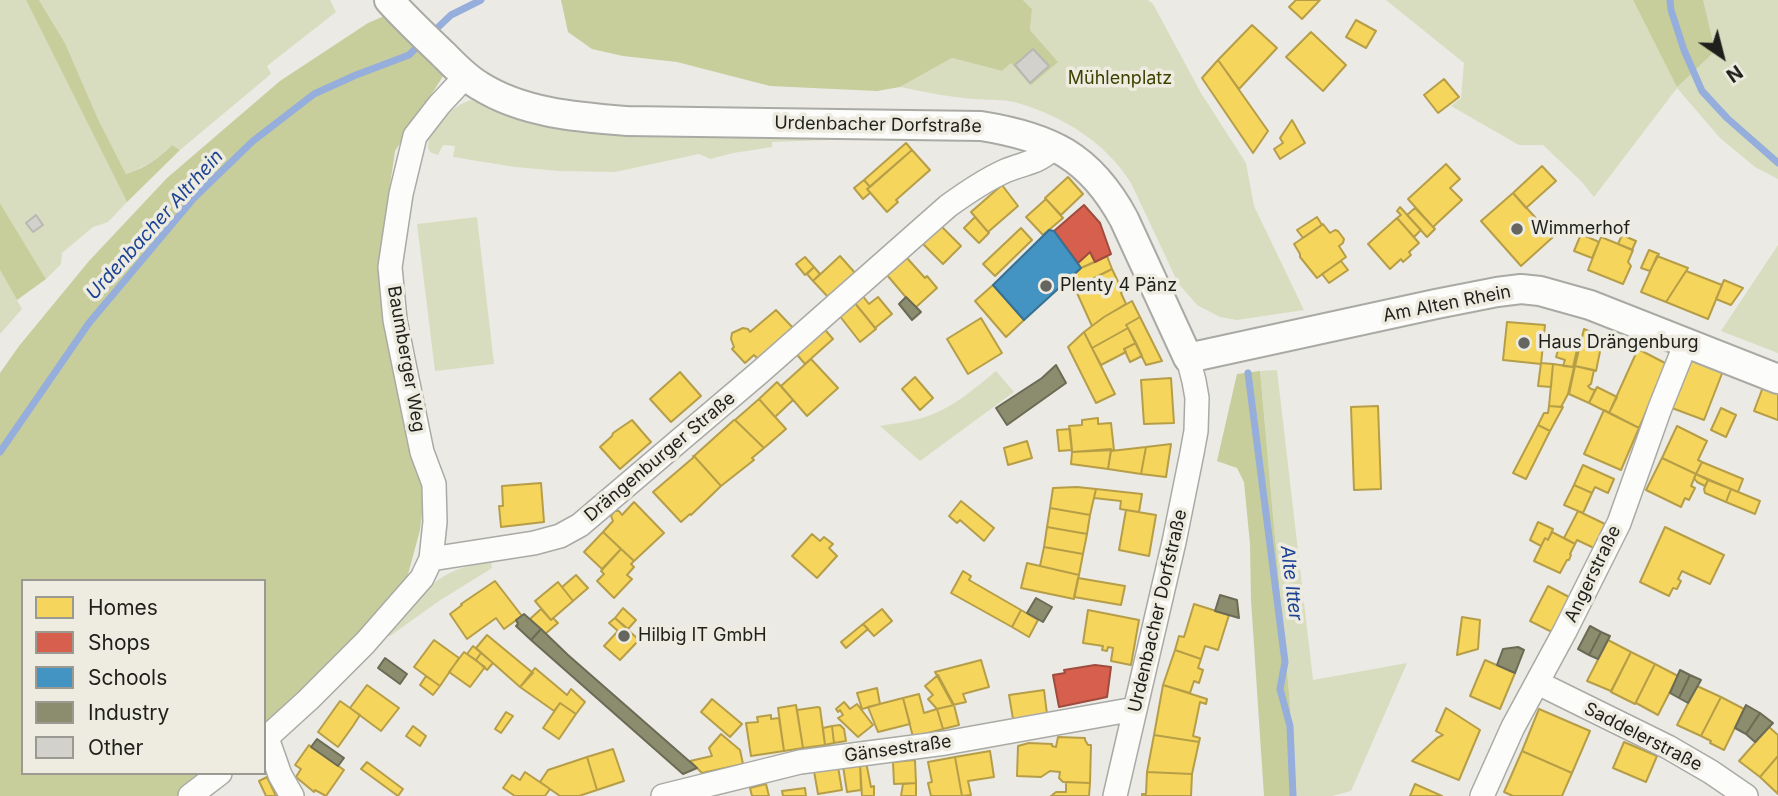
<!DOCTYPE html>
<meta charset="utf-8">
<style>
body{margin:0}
#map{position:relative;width:1778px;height:796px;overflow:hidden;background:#ebeae4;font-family:Inter,sans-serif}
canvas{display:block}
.legend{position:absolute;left:21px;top:579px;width:245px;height:196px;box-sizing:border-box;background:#eeece1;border:2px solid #9b9a92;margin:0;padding:9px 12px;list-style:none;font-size:21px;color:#1f1f1b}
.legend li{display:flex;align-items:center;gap:14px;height:35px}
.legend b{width:35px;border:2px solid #9b9a92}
.north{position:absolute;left:1687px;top:21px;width:70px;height:70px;-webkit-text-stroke:5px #eeece1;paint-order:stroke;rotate:145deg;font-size:19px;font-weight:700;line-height:28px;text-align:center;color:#1f1f1b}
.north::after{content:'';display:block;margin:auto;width:24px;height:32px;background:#1f1f1b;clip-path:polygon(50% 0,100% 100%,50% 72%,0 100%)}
</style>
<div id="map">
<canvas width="1778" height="796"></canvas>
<ul class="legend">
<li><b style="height:19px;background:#f6d55c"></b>Homes</li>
<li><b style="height:19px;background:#d6604d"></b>Shops</li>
<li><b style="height:19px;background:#4393c3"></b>Schools</li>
<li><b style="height:19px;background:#8c8c6e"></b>Industry</li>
<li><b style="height:19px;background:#d2d1cc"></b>Other</li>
</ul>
<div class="north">N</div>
</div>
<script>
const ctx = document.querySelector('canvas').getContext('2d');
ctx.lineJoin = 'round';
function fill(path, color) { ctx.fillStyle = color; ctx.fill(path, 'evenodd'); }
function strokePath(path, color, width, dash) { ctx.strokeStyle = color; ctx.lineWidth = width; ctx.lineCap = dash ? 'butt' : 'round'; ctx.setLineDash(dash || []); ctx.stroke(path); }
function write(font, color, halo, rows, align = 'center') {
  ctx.font = font + ' Inter,sans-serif'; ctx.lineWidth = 7; ctx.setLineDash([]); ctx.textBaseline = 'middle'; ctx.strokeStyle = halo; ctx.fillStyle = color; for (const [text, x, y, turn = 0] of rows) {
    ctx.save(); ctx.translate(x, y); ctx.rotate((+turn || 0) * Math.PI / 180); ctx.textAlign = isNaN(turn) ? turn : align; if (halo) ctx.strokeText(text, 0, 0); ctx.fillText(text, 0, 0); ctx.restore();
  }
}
fill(new Path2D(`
 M0,0H26L127,202L108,222L93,227L62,253L61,264L46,279L0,203Z
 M39,0H330L336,12L267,66L271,74L180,150L172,145C156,160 147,166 126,174L98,119L65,43Z
 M1023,0H1148L1153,4L1201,93L1246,163L1254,206L1304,310L1237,320L1220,317L1197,305L1178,283L1131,183C1105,142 1064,117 1018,103C1001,98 981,101 964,98C943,96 921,91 900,87L952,58L1002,71L1011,63L1057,62L1030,30L1032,9Z
 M1386,0H1633L1673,78L1703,4V0H1778V179L1755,167L1720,138L1677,88L1594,197L1581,181L1543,145H1519L1451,106L1461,98L1464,63Z
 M472,100L483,102L858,135V139L772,142V147L733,153L710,159L699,154L615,172L559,171L515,167L453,157L455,146L443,145L438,155L430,152L428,147L429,134C441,120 453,105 472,100Z
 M477,217L494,364L435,371L417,224Z
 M1778,245V353L1721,331Z
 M0,270L22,309L0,334Z
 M1277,370L1313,680L1407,663L1351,791L1332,796H1296L1289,693L1260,371Z
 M996,371L1014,392L920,461L880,426C895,423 911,422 925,417C953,408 974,389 996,371Z
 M491,561L492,568L439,601L390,636L387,635C407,611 428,580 459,569C469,565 481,564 491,561Z`), '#d9ddbf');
fill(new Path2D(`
 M26,0H39L65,43L98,119L126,174C145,168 158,159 172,145L180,150L127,202Z
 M561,0H1023L1032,9L1030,30L1058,62L1031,85L1011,63L1002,71L952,58L900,87L877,91L770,86L677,62L623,56L592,49L568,32Z
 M1633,0H1703L1715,51L1677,87Z
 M389,14L447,70L395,151L386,212L382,266L426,485L420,530L407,578L383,611L264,735V581H23V773H214L184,796H0V373L19,346L89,261L167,178L280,81L368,23Z
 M0,203L46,279L17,300L0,270Z
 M1260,371L1289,693L1296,796H1264L1251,600L1250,544L1244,482L1237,468L1217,461L1237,374Z`), '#c8cd9c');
const homes = new Path2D(`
 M1296,0H1320L1302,19L1289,7Z
 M1356,20L1376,31L1366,48L1346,37Z
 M1252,25L1277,48L1239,89L1218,60Z
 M1311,32L1346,65L1323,91L1286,57Z
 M1218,60L1268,131L1253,153L1202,78Z
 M1444,79L1459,97L1438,113L1424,95Z
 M1292,120L1305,143L1280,159L1274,149L1283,143L1280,138Z
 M906,143L912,150L870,187L864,180Z
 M912,150L930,170L896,200L898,202L887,212L867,189Z
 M1446,164L1460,179L1450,188L1462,200L1433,227L1408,199Z
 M1542,166L1556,181L1526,208L1513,193Z
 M1068,177L1083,194L1061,215L1045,198Z
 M864,180L870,187L867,189L870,193L863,199L854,188Z
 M1002,185L1018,206L988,232L971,212Z
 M1513,193L1553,237L1521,266L1481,221Z
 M1046,199L1063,218L1043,235L1026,217Z
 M1400,207L1421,230L1414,237L1397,218L1401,215L1397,211Z
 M1415,208L1435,229L1427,237L1407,215Z
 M975,217L989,233L979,243L964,228Z
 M1317,217L1322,225L1303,238L1297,230Z
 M1397,218L1419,243L1409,252L1411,255L1403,262L1401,259L1390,269L1368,244Z
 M939,224L961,246L943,264L921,242Z
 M1323,224L1330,233L1335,230L1338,231L1344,239L1343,243L1339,246L1346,257L1317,278L1300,257V254L1294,244Z
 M1021,228L1032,240L995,276L983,264Z
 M1581,234L1599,242L1592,258L1574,251Z
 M1622,235L1636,241L1632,250L1618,244Z
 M1601,237L1633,250L1628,262L1631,266L1623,284L1588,270Z
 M1649,250L1659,254L1650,271L1641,268Z
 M1090,252L1095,262L1081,268L1078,263Z
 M840,256L856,274L829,298L813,281Z
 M1107,256L1112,269L1080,285L1077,293L1065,283L1081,268Z
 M1657,256L1688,268L1666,302L1641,292Z
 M805,257L814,267L805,275L796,264Z
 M907,258L925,278L927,276L937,288L915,308L887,275Z
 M1341,261L1348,270L1329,283L1322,274Z
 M814,267L820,274L813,281L807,274Z
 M1112,269L1123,292L1121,293L1126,304L1104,317L1092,326L1077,293L1080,285Z
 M1686,271L1722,285L1708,319L1666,302Z
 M1724,280L1743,288L1731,305L1716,299Z
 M993,285L1024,320L1006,337L975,301Z
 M858,290L869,304L878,297L892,314L875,328L850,297Z
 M850,297L876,329L860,342L835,310Z
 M1132,301L1140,317L1126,325L1128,328L1092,348L1084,332L1104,317Z
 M776,310L794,329L759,360L754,355L745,363L732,349L734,347L731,339L732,333L743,328L748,329L750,332Z
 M1140,317L1162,361L1146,365L1128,328L1126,325Z
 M981,318L1002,353L968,374L947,339Z
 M1507,322L1545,325L1541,364L1503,360Z
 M820,324L833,339L805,364L793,350Z
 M1128,328L1136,343L1124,349L1126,352L1101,365L1092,348Z
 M1584,329L1603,337L1596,371L1575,366Z
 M1084,332L1115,394L1096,403L1068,347Z
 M1562,337L1579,341L1573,367L1563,366L1565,360L1556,357Z
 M1136,343L1142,356L1130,362L1124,349Z
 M1638,349L1667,364L1639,428L1609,413Z
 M811,359L838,388L807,416L781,386Z
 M1692,359L1723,371L1704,420L1672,408Z
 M1541,363L1553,364L1551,387L1538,386Z
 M1553,364L1574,367L1568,394L1561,407L1549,406Z
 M1575,366L1594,370L1591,384L1588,386L1591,389L1595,390L1589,403L1569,394Z
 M680,372L701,396L671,422L650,399Z
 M915,377L933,398L920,410L902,389Z
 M1171,378L1174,423L1144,424L1141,380Z
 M777,382L793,400L775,417L759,399Z
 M1597,387L1617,397L1609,413L1589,403Z
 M1763,387L1778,393V420L1754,411Z
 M759,399L786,429L764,448L735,420Z
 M1378,406L1381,489L1354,490L1351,407Z
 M1549,406L1563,407L1550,431L1538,425L1544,413H1548Z
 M1721,408L1736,415L1726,437L1711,430Z
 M1604,410L1639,428L1621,470L1584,454Z
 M1098,418V424L1111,423L1114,450L1072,452L1069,426L1082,425V420Z
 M632,420L651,442L620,469L600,447L612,436L613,433Z
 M734,420H735L764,448L752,458L754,460L721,486L694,456Z
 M1538,425L1550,431L1526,479L1513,473Z
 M1677,426L1707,441L1698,460L1702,462L1696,474L1662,458Z
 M1070,429L1072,450L1059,451L1057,430Z
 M1027,441L1032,458L1008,465L1004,448Z
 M1171,444L1166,477L1141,474L1146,447Z
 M1146,447L1141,474L1108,469L1111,451Z
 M1111,449L1108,469L1071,464L1072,452Z
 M693,456H694L721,486L691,515L690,514L681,522L653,492L694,457Z
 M1662,458L1696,474L1691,486L1695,488L1689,500L1685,498L1681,507L1646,490Z
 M1702,462L1743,479L1738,492L1696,474Z
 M1583,465L1614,479L1608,493L1595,487L1592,493L1574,485Z
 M1696,474L1708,480L1705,486L1697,482L1694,478Z
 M1708,480L1731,489L1726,502L1705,493L1704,489Z
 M541,483L544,522L501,527L499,506H503L502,486Z
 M1574,485L1592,493L1583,513L1564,505Z
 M1077,487L1096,489L1090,515L1050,508L1053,488Z
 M1096,489L1142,494L1139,512L1120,509L1121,501L1094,498Z
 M1731,489L1760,501L1755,514L1726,502Z
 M961,501L994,528L984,541L960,520L957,523L949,516Z
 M634,502L664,533L634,561L603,532L613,521L611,516L615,511H619L622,515Z
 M1050,508L1090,515L1087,534L1047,527Z
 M1126,510L1156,515L1149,556L1119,550Z
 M1578,511L1605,524L1594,548L1577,540L1575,544L1564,538Z
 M1538,522L1553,529L1548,540L1545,538L1541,546L1530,540Z
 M1047,527L1087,534L1083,554L1044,547Z
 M1665,527L1724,555L1710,584L1682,571L1678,579L1681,581L1677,589L1673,588L1669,596L1640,582Z
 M603,532L621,549L602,569L584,552Z
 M1552,532L1575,544L1570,554L1571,555L1569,560H1567L1560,573L1534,561L1545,538L1548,540Z
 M812,534L820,541L824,537L833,544L829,548L837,556L817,578L792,556Z
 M1044,547L1083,554L1079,575L1040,566Z
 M621,549L634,561L631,564L634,567L627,575L632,579L614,598L597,581L604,574L601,571Z
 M1027,563L1079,575L1074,599L1021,588Z
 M963,571L971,576L969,580L1021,610L1012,627L951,593Z
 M576,575L588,588L573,601L562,587Z
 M1078,578L1125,586L1121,605L1074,597Z
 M495,581L522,616L504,629L496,618L467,639L450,614L462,605L461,604Z
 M558,582L573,601L551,620L535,601Z
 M1548,586L1571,598L1554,633L1530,621Z
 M1194,604L1229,615L1218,650L1205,646L1201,659L1175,650L1179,636L1184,637Z
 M623,608L636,620L628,629L615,618Z
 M541,609L551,620L553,618L558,623L545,634L530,619Z
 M882,609L892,621L874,636L863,624Z
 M1021,610L1038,620L1029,637L1012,627Z
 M1088,610L1139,620L1131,665L1111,661L1113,648L1108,647L1107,651L1102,650L1103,646L1083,643Z
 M1462,617L1480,620L1478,649L1457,655Z
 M615,618L639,640L620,660L604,646L618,631L609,623Z
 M863,624L868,629L846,648L841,642Z
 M487,635L533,673L520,687L476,648Z
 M434,640L459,658L440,686L414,667Z
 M1608,640L1631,652L1611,691L1587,681Z
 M473,646L481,653L476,660L467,654Z
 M1175,650L1201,659L1198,668L1203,670L1199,683L1194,681L1190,693L1163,685Z
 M464,652L485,667L470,687L449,672Z
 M1631,652L1655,664L1635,704L1611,692Z
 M481,653L493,663L487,670L476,660Z
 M981,660L989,687L963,694L966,702L953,705L935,672Z
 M1485,660L1515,673L1500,709L1470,696Z
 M1655,664L1678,676L1658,715L1636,703L1635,704Z
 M535,668L567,695L571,689L585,702L576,714L560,703L554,711L520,687Z
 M938,675L954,705L937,709L928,699L933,695L925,686Z
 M426,676L440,686L433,695L420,685Z
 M367,685L399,708L381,731L350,708Z
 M1163,685L1207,699L1206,704L1200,702L1193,736L1200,738L1199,742L1154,735Z
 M1697,686L1721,697L1701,736L1677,725Z
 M877,688L880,704L862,709L857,693Z
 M1044,690L1047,714L1013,719L1009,695Z
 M919,694L924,713L937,709L943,729L913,737L903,698Z
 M1721,697L1744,709L1724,750L1710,743L1711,741L1701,736Z
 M903,698L910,724L878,732L868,707Z
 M712,699L742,724L730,737L701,712Z
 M340,701L360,715L353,726L338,747L318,732Z
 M844,702L850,709L857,704L873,725L858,737L838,718L843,715L840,710L838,712L836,709Z
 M560,703L576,714L559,739L543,728Z
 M796,705L803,748L784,751L778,708Z
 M954,705L959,725L943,729L937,709Z
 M818,707L820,708L825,745L803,748L797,710Z
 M1446,708L1480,730L1459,780L1412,761L1437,738L1443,735L1436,731Z
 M1539,709L1590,731L1572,773L1522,751Z
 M506,712L513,716L501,733L495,729Z
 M771,715V719L779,718L784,751L751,756L746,723L758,722L757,717Z
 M840,725L844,729L846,741L834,743L832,726Z
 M413,726L426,736L420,746L406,736Z
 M832,726L834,743L825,745L823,728Z
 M1769,727L1778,735V756L1760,777L1739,761Z
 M721,734L740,750L743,764L702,773L690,761L712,756L709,748Z
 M1154,735L1199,742L1192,774L1147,772Z
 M1058,737L1085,738V740L1088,745H1091L1090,783L1063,782L1059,778L1060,772L1050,771L1041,777L1017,776L1018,746L1029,743L1052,744V746L1056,747Z
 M1624,742L1657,756L1646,782L1613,768Z
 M309,745L344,770L326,796L315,790L314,792L296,777L301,769L295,765Z
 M613,749L624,781L597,790L587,757Z
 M990,751L994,777L968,781L971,795L962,796L955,757Z
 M1522,751L1572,773L1562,796H1513L1504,792Z
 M1778,756V794L1760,777Z
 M587,757L597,790L579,796H560L540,782L548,770Z
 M955,757L962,796H931L928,783L932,782L928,762Z
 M915,760L916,783L894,784L893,762Z
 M367,762L403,789L398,796L361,769Z
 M866,762L871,787L874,786V796H862L860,763Z
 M860,763L861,790L847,792L843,766Z
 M838,767L842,790L818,794L814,771Z
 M525,772L550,789L545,796H515L503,788L512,775L520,780Z
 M1147,772L1192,774L1191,796H1142V794H1146Z
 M267,777L276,796H266L259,781Z
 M1066,782L1090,783L1089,796H1051L1056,792H1066Z
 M916,783V796H901L903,784Z
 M766,784L769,796H752L750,788Z
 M1415,784L1442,796H1410Z
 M805,788L806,796H783L782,791Z`);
fill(homes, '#f6d55c');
strokePath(homes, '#b69e48', 2);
const shops = new Path2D(`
 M1084,205L1100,223L1111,254L1095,262L1090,252L1078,263L1054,231Z
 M1095,665L1111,667L1107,697L1059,707L1053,675L1065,673L1064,670Z`);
fill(shops, '#d6604d');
strokePath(shops, '#9f4c3e', 2);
const schools = new Path2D(`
 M1049,230L1054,231L1081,268L1024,320L993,285Z`);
fill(schools, '#4393c3');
strokePath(schools, '#387091', 2);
const industry = new Path2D(`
 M906,297L921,312L912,320L899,304Z
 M1056,365L1066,383L1007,425L996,408L1042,378Z
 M1220,595L1237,600L1239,618L1215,611Z
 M1036,598L1052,607L1043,622L1027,613Z
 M524,614L541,629L531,640L516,626L518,624L516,620Z
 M1590,626L1601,632L1589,655L1578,649Z
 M541,629L568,655L697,768L683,774L531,640Z
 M1601,632L1610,636L1598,659L1589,655Z
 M1518,647L1524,650L1515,673L1497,665L1503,649Z
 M385,658L407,674L400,684L378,668Z
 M1680,670L1690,675L1679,698L1670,693Z
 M1690,675L1701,680L1688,703L1679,698Z
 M1746,705L1760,713L1746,734L1735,728Z
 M1760,713L1773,723L1755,742L1746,734Z
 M317,739L344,758L338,766L311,747Z`);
fill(industry, '#8c8c6e');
strokePath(industry, '#6b6b55', 2);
strokePath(new Path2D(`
 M1670,0L1671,10L1684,50L1702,91L1727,118L1778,163
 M432,33L451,15L481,0
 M1248,373L1285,662L1280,689L1290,726L1293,796
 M0,452L89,323L194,198L253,141L314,94L356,75L409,55L423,41`), '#95aedc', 7);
const building = new Path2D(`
 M1033,49L1049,66L1030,83L1015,65Z
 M36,215L43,225L33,232L26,223Z`);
fill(building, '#d2d1cc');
strokePath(building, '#b8b7b2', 2);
const minor = new Path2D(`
 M431,559L534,543L560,536L580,525L760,372L948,206C966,193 985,180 1005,171C1026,162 1038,164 1055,146
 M1538,683L1668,747L1711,772L1746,796
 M267,738L280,775L292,796
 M264,740L308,700L365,643L422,578L431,559L435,522L434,484L422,452L406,374L395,320L390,267L401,194L415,136L439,105L466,76
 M190,796L220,773
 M663,796L800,762L945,743L1135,709
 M1115,796L1174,542L1192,453L1196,431L1197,398L1194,381L1188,358
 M1482,796L1513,727L1565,631L1619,523L1660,408L1686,343`);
const tertiary = new Path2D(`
 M389,0C406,19 424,36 443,54C454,65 466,78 480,86C523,113 577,117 627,121L981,126C1050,137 1090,156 1124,219L1188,358L1436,304L1497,292L1521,289L1540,291L1590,305L1778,379`);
strokePath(minor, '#aaaaa5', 26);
strokePath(tertiary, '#aaaaa5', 32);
strokePath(minor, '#fcfcfb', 23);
strokePath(tertiary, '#fcfcfb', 28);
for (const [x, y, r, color] of [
 [1517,229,7,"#666661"],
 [1046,286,7,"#666661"],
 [1524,343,7,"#666661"],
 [624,636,7,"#666661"]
]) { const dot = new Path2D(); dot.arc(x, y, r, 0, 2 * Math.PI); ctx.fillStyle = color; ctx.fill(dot); strokePath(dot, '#eeece1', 2.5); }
write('18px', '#3d4200', '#eeece1', [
 ["Mühlenplatz",1120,79]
]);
write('18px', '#1f1f1b', '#eeece1', [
 ["Urdenbacher Dorfstraße",878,125,1],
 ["Am Alten Rhein",1447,304,-11],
 ["Baumberger Weg",406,359,80],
 ["Drängenburger Straße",660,457,-40],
 ["Angerstraße",1593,574,-64],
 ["Urdenbacher Dorfstraße",1158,611,-77],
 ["Saddelerstraße",1643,737,27],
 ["Gänsestraße",898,749,-8]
]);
write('18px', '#1f1f1b', '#eeece1', [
 ["Wimmerhof",1531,229],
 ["Plenty 4 Pänz",1060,286],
 ["Haus Drängenburg",1538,343],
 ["Hilbig IT GmbH",638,636]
], 'left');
write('italic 19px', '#1c4293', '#eeece1', [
 ["Urdenbacher Altrhein",155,225,-48],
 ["Alte Itter",1291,583,83]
]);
</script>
